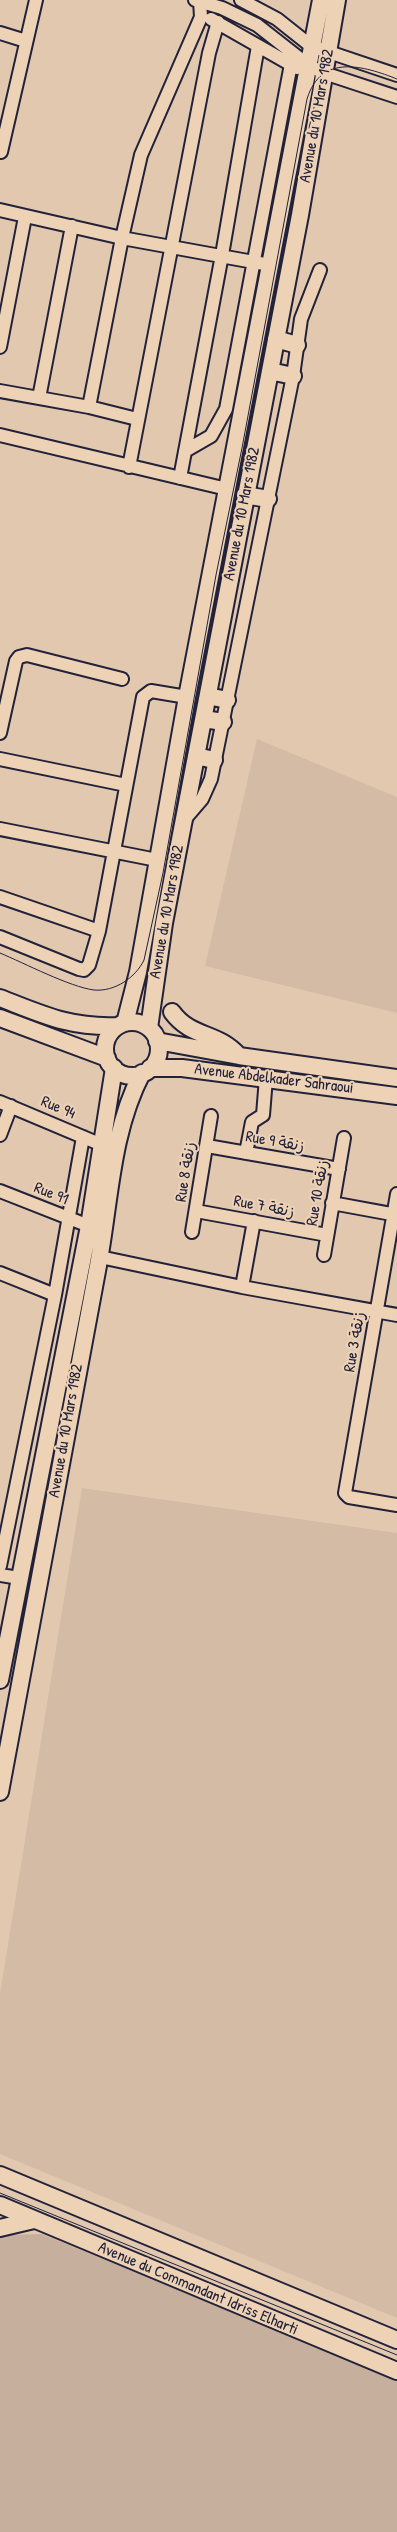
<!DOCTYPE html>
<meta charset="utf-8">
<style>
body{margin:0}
canvas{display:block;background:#e2c8ae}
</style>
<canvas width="397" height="2532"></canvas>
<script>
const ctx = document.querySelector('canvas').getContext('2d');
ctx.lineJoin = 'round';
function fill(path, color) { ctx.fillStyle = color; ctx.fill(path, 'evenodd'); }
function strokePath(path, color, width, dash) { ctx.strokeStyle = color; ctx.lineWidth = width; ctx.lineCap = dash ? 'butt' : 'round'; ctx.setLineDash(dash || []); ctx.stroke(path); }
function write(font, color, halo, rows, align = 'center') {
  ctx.font = font + ' "Patrick Hand","Playpen Sans Arabic",sans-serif'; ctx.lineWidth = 4; ctx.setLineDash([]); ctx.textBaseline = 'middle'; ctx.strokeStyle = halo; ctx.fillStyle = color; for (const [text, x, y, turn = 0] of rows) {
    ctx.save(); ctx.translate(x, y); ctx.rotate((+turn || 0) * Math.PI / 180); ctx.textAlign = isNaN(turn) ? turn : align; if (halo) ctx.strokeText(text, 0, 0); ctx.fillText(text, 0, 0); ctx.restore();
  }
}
fill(new Path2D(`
 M257,739L397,797V1013L205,966Z
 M82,1488L397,1533V2318L0,2154V1994Z`), '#d3bba5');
fill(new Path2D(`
 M42,2234L397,2380V2532H0V2237L4,2235Z`), '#c6af9d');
const minor = new Path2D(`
 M195,0L222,8L257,25L308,65L324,73L397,97
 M241,0L277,19L311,46L397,75
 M211,19L297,68
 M0,33L26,41
 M1,152L36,0
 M0,210L122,238L270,265
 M0,347L25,217
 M0,391L89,407L137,419
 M39,398L72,226
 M89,407L122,238L141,155L201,17L200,1
 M0,435L227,489
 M185,451L211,436L226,409L291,64
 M129,467L209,53L218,22
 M180,478L222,255L258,46
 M0,733L16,661L19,657L27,655L122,679
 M0,759L126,785
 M184,820L202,799L211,779L293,376L301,319L320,270
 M0,829L157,860
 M0,897L99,931
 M0,937L79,969L84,970L89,965L99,931L143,697L151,691L187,697
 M0,1102L102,1145
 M0,1135L11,1106
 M207,1146L339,1169
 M246,1153L252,1122L263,1115L266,1078
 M0,1191L89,1226
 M397,1194L345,1493L349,1497L397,1505
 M332,1203L397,1215
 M196,1211L327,1235
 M192,1232L211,1116
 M324,1255L344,1138
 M100,1257L242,1287L397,1315
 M0,1273L55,1295
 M242,1287L254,1221
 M0,1566L55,1295L83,1137
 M0,1575L19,1578`);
const major = new Path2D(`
 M276,339L297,345
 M270,371L293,376
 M245,495L268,499
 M208,696L227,700
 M204,719L223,722
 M196,756L214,760
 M0,998C44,1015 70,1028 118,1026
 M172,1012C192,1039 217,1031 239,1056
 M0,1018L107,1058
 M105 1049a27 27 0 1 1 54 0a27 27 0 1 1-54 0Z
 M125,1023L138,972L187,697L321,0
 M149,1028L164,923L300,215L337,0
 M157,1041L239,1056L397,1078
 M150,1068H182L397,1096
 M0,1680L89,1226L114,1068
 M0,1792C32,1619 63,1445 97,1271C110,1205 110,1134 142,1073
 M0,2175L397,2340
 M0,2205L397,2371
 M0,2228L34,2220`);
strokePath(minor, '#22223b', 16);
strokePath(major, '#22223b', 20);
strokePath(minor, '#eed2b5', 12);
strokePath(major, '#eed2b5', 16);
strokePath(new Path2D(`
 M309,128L318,91L321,85
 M0,953C24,963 70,987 94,990C115,992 136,977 144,960L163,873L216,575L242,448L307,99C321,53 364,66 397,79
 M0,2193L397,2355`), '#22223b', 1);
write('16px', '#22223b', '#eed2b5', [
 ["Avenue du 10 Mars 1982",317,116,-80],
 ["Avenue du 10 Mars 1982",242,514,-79],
 ["Avenue du 10 Mars 1982",167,912,-80],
 ["Avenue Abdelkader Sahraoui",274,1079,7],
 ["Rue 94",58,1108,23],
 ["Rue 9 زنقة",275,1142,10],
 ["Rue 8 زنقة",186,1172,-81],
 ["Rue 10 زنقة",318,1193,-80],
 ["Rue 91",51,1194,22],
 ["Rue 7 زنقة",264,1207,11],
 ["Rue 3 زنقة",355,1342,-80],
 ["Avenue du 10 Mars 1982",66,1431,-80],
 ["Avenue du Commandant Idriss Elharti",198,2289,23]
]);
</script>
